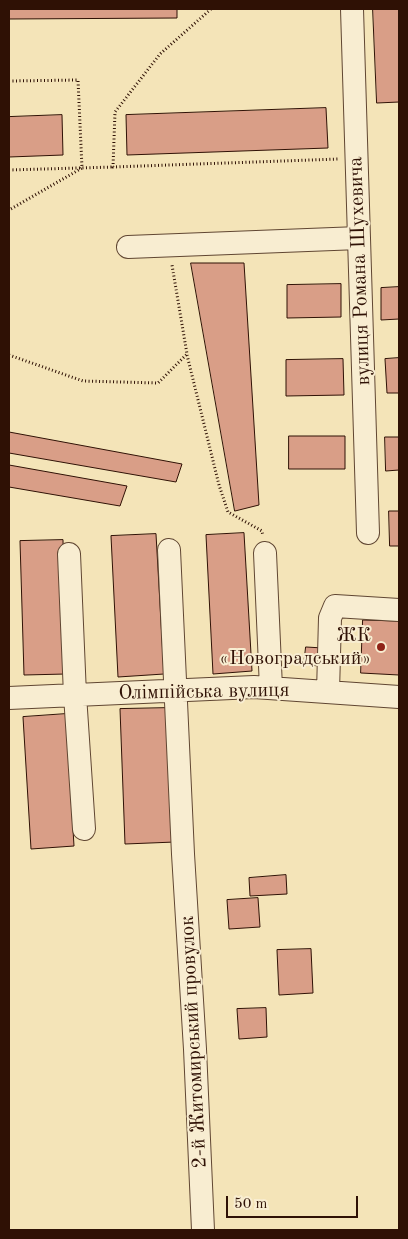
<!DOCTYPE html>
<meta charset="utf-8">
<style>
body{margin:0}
#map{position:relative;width:408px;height:1239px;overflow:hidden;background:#f4e4b8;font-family:"Old Standard TT",serif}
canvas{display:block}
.frame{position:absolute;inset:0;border:10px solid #2f1105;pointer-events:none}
.scale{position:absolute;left:226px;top:1196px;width:132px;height:22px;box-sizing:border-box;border:2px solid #2f1105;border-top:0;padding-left:6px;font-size:15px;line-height:18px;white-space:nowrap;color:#2f1105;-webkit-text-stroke:4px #f8edd1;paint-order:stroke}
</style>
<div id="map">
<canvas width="408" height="1239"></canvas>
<div class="frame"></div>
<div class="scale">50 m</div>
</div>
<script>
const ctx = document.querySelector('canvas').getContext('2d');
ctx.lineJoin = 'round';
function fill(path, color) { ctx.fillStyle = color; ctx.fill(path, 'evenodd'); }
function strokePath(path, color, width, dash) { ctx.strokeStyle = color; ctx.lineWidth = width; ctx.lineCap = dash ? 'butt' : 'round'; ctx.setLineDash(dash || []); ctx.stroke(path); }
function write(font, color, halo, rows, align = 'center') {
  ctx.font = font + ' "Old Standard TT",serif'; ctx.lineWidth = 4; ctx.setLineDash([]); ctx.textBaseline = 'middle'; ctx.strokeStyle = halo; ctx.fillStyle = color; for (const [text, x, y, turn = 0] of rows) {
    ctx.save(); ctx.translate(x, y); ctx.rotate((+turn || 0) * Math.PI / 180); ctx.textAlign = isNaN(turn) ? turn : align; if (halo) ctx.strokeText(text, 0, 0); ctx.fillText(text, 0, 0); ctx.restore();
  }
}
const building = new Path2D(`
 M9,9H177V18L9,19Z
 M373,9H399V102L377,103Z
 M326,108L328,148L127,155L126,115Z
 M62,115L63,155L9,157V117Z
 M191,263H244L259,505L235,511Z
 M341,284V317L287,318V285Z
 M399,287V319L381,320V288Z
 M399,358V393H387L385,359Z
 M343,359L344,395L286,396V360Z
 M9,432L182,464L176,482L9,453Z
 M289,436H345V469H289Z
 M385,437H399V470L386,471Z
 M9,465L127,486L120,506L9,487Z
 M389,511H399V546H390Z
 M244,533L252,671L213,674L206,535Z
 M156,534L164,674L118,677L111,536Z
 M63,540L66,674L24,675L20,541Z
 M363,620L399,621V675L361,673Z
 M306,647L323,648L322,666L304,665Z
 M169,708L175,842L125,844L120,709Z
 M66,714L74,846L31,849L23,717Z
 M286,875L287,894L250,896L249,878Z
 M258,898L260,927L229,929L227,900Z
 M311,949L313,993L279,995L277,950Z
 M266,1008L267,1037L239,1039L237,1009Z`);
fill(building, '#d99e87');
strokePath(building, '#2f1105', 1);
const minor = new Path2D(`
 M352,9L368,533
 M128,247L359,238
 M169,550L183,854L195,1049L203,1230
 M265,553L271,688
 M69,554L75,695L84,829
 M328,692L330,618L335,606L399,610
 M9,698L254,687L399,697`);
strokePath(minor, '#604632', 24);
strokePath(new Path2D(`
 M211,9L160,54L115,112L113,167L338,159
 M9,81L78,80L82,168L9,210
 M9,170L113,167
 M9,355L83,381L158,383L187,354L172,265
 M187,355L219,485L228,512L262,531L263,536`), '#2f1105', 3, [1, 2.5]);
strokePath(minor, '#f8edd1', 22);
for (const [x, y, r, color] of [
 [381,647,5,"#8f2418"]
]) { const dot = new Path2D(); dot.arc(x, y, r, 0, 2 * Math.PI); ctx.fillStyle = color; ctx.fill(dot); strokePath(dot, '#f8edd1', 2); }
write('20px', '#2f1105', '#f8edd1', [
 ["вулиця Романа Шухевича",360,271,-92],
 ["Олімпійська вулиця",204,692,-1],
 ["2-й Житомирський провулок",194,1042,-93]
]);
write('20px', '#2f1105', '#f8edd1', [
 ["ЖК",371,636],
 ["«Новоградський»",371,659]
], 'right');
</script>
